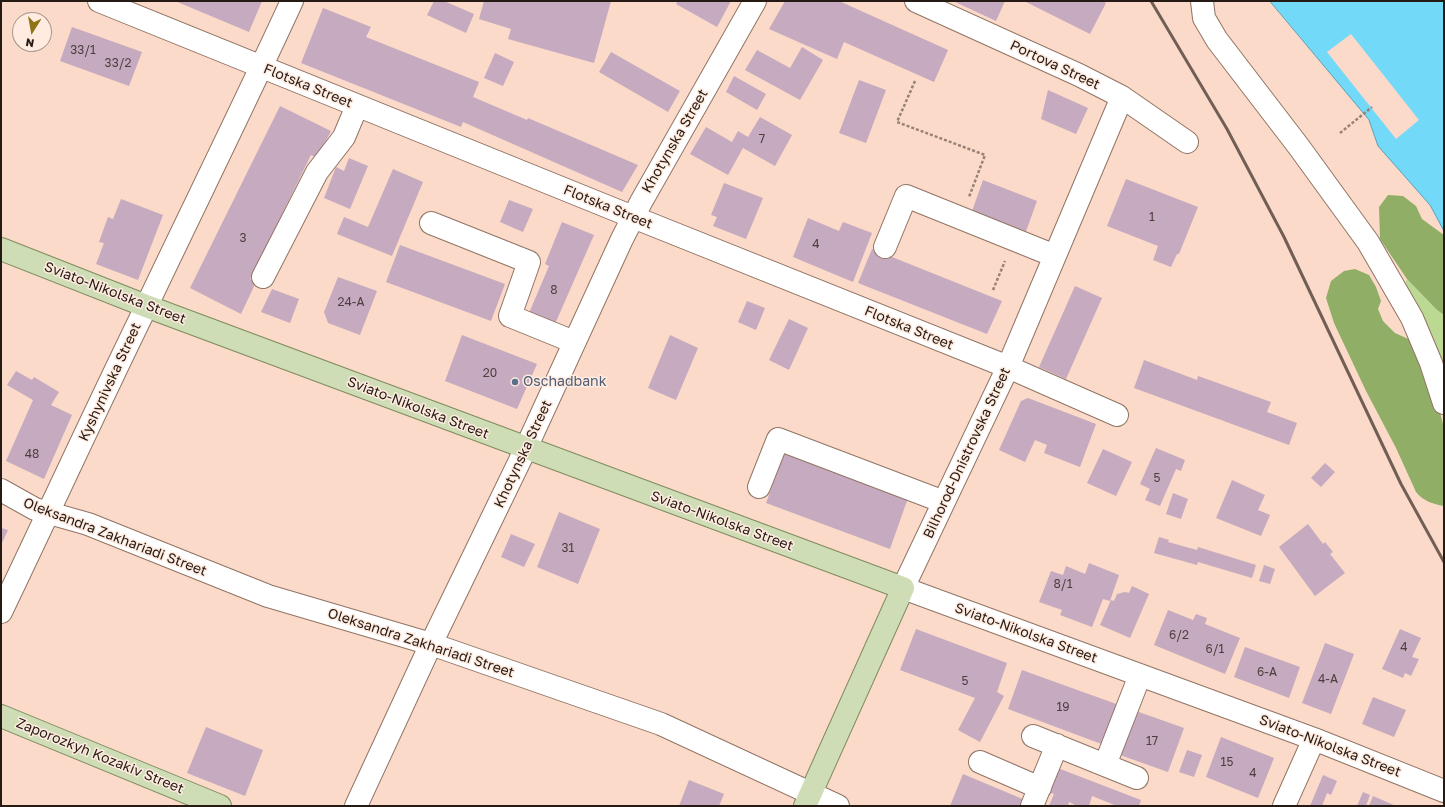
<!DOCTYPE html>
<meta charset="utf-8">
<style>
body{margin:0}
#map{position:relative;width:1445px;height:807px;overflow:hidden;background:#fbdac9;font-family:"Golos Text",sans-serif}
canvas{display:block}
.frame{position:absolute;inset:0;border:2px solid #261b14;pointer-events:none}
.north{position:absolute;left:12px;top:12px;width:40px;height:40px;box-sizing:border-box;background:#ffebe0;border:1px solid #a8988e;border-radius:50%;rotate:191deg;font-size:11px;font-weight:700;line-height:16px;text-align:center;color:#261b14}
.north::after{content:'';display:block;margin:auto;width:14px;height:18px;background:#8e7317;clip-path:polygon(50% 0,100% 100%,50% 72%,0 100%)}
</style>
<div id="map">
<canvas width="1445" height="807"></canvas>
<div class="frame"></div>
<div class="north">N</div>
</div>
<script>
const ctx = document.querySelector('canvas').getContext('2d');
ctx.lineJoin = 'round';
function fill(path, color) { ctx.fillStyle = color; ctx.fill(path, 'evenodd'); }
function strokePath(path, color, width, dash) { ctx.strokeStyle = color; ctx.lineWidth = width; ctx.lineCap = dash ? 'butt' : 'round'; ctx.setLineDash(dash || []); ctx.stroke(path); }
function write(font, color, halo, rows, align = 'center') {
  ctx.font = font + ' "Golos Text",sans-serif'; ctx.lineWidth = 3; ctx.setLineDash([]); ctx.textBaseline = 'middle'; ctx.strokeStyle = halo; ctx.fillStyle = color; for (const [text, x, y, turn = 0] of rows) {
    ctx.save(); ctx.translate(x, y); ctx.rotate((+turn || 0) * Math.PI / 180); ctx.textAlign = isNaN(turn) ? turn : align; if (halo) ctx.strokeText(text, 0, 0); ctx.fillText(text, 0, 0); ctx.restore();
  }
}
fill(new Path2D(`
 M1407,279L1437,310L1444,315V379L1404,285Z`), '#bcd993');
fill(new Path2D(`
 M1388,195L1403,196L1416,206L1422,219L1444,235V315L1437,310L1407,279L1380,239L1379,207Z
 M1355,269L1369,275L1376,287L1381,301L1378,309L1383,321L1395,333L1415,342L1437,400L1444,428V506C1433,504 1423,501 1416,492L1396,448L1366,391L1334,323L1326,298L1331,281L1344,271Z`), '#90ae65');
const water = new Path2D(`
 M1270,1H1444V231L1430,205L1378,146L1369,120Z`);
fill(water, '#72d9f8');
strokePath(water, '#5ba0b4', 1);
fill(new Path2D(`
 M1351,34L1419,120L1396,139L1327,52Z`), '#fbdac9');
fill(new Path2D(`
 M175,1H262L249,32Z
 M434,1H444L474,14L466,33L427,15Z
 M484,1H611L594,63L508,39L511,29L479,19Z
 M678,1H731L717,27L676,4Z
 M785,1H839L948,50L934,82L844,42L837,59L769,29Z
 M953,1H1005L996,21Z
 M1024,1H1103L1106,3L1090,34Z
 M323,8L371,27L366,37L479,82L473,97L527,120L528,118L638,165L622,192L463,122L461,127L301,63Z
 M72,27L142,52L129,86L60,61Z
 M802,47L823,60L800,100L745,70L757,50L790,68Z
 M611,52L680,91L668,112L599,72Z
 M495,53L514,62L503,86L484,78Z
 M734,76L766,94L757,110L726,92Z
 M859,80L886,90L866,143L839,133Z
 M1048,90L1088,108L1076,134L1041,119Z
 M280,106L331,131L317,158L311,155L250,279L256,282L241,314L190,288Z
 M760,117L792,135L775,166L743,148L728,175L690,154L706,127L732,142L738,131L748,137Z
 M349,158L368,166L350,209L324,198L336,167L344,171Z
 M393,169L423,182L392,256L337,234L344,217L368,227Z
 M1126,179L1198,207L1179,254H1177L1171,267L1153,260L1158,246L1107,226Z
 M983,180L1037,201L1025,234L971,214Z
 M724,183L763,198L746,239L713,226L717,217L711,215Z
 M121,199L163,215L138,280L96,264L104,243L99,242L108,217L113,219Z
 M509,200L533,209L523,232L500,222Z
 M808,218L839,231L843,222L872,233L853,282L793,257Z
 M562,222L594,235L555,324L529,313L549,266L545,264Z
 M400,245L505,284L491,321L386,282Z
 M872,249L1002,301L987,334L858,283Z
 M338,277L377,291L360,335L328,323L324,312Z
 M1075,286L1102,298L1066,379L1039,367Z
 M272,289L299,299L290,323L261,312Z
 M747,301L765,308L756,330L738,322Z
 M789,319L808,328L789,370L769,360Z
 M462,335L537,364L517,409L445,381Z
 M670,335L698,348L676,400L648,388Z
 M1144,360L1197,380L1198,376L1271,402L1267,412L1297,423L1289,445L1134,388Z
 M16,371L32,380L34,377L59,392L51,405L72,415L44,479L6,461L33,400L7,385Z
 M1028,398L1096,424L1080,467L1044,453L1047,445L1035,440L1025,462L999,450L1021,401Z
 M1156,448L1185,460L1181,471L1176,469L1160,506L1145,500L1150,489L1140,484Z
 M1103,449L1132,462L1116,496L1087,483Z
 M785,452L908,498L890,549L766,503Z
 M1325,463L1335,472L1321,487L1311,478Z
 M1232,480L1265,495L1258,510L1270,515L1261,536L1216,518Z
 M1173,493L1188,499L1181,519L1166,514Z
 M559,512L600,529L578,584L537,567Z
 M1308,524L1323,544L1325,542L1333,552L1330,554L1345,573L1315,596L1279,547Z
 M1,528L8,530L1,545Z
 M511,534L535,544L524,567L501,557Z
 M1159,537L1169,540L1168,542L1197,550L1198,547L1256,565L1252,578L1198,562L1197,565L1154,553Z
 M1089,563L1119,575L1110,601L1103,599L1092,627L1060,615L1062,610L1039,602L1051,571L1063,575L1066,566L1085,574Z
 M1264,565L1275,569L1270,584L1259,581Z
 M1132,586L1149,594L1130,638L1100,625L1111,600L1114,601L1117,594L1125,592L1129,593Z
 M1168,610L1193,620L1196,614L1207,618L1205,624L1240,638L1225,674L1154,645Z
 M916,629L1007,663L997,692L1004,696L980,742L958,730L975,698L900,670Z
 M1400,629L1421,638L1412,657L1419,659L1411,676L1405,673L1403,678L1382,669Z
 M1325,643L1354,654L1331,714L1302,703Z
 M1245,647L1300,667L1289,698L1234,677Z
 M1022,670L1119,705L1104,745L1008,709Z
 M1373,697L1406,710L1394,737L1362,724Z
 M1136,711L1184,728L1168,772L1120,755Z
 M206,727L263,750L245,796L187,773Z
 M1221,737L1274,758L1258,798L1206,777Z
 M1187,750L1202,755L1194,777L1179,772Z
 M1055,767L1141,800L1139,806H1117L1092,796L1089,806H1077L1069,802L1068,806H1049L1054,794L1046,791Z
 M963,774L1025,800L1022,806H950Z
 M1323,775L1337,781L1331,795L1327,793L1322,806H1310Z
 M689,780L724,794L719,806H679Z
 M1363,792L1370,795L1366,806H1357Z
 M1373,796L1396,806H1369Z`), '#c6aabf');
const minor = new Path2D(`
 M99,1L633,217L1008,367L1117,415
 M916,1L1079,75L1122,97L1187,142
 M1202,1L1204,18L1217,40L1299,147L1368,242L1412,318L1431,363L1444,403
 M1122,97L1008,367L903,588L1314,739L1444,791
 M431,223L529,262L510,316L574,342
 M885,247L906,196L1055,256
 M263,277L317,172L344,137L357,106
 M759,487L778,439L944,502
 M1,490L35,509L88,524L268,596L431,644L661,724L838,806
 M1,612C50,510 97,407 147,305C195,204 245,103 292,1
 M1033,736L1137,778
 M980,762L1040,788
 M1105,765L1140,675
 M356,806L431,644L526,448L622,239L641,202L755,1
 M1032,806L1057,745
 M1284,806L1314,739`);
const major = new Path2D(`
 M1,249L146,306L903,588L805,806
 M1,716L220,806`);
strokePath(minor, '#917464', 24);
strokePath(major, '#7f8a5d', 24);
strokePath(new Path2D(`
 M915,81L897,122L985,155L969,197
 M1340,133L1372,107
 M993,290L1005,261`), '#988175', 2.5, [3, 2]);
strokePath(minor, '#fff', 22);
strokePath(major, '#cfddb6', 22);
strokePath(new Path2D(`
 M1151,1L1227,129L1284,237L1401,484L1444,562`), '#715e54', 3);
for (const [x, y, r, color] of [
 [515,382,4,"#5c6f8a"]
]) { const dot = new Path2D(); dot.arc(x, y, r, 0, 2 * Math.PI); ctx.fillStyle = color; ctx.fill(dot); strokePath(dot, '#ffebe0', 1.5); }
write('12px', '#4e3f3f', null, [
 ["33/1",83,50],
 ["33/2",118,63],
 ["7",762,139],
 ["1",1152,217],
 ["3",243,238],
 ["4",816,244],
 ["8",554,290],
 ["24-А",351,302],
 ["20",490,373],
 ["48",32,454],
 ["5",1157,478],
 ["31",568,548],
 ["8/1",1063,584],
 ["6/2",1179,635],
 ["4",1404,647],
 ["6/1",1215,649],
 ["6-А",1267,672],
 ["4-А",1328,679],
 ["5",965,681],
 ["19",1063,707],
 ["17",1152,741],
 ["15",1227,762],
 ["4",1253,773]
]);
write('14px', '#261b14', '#ffebe0', [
 ["Portova Street",1055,65,25],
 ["Flotska Street",308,86,22],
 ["Khotynska Street",675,141,-60],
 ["Flotska Street",608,207,22],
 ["Sviato-Nikolska Street",115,293,21],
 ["Flotska Street",909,328,22],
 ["Kyshynivska Street",110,382,-65],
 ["Sviato-Nikolska Street",418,408,21],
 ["Bilhorod-Dnistrovska Street",967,453,-65],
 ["Khotynska Street",523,454,-65],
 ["Sviato-Nikolska Street",722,521,20],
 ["Oleksandra Zakhariadi Street",115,537,21],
 ["Sviato-Nikolska Street",1026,633,20],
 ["Oleksandra Zakhariadi Street",421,643,18],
 ["Sviato-Nikolska Street",1330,746,21],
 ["Zaporozkyh Kozakiv Street",100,756,22]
]);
write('14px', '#4e5e75', '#ffebe0', [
 ["Oschadbank",523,382]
], 'left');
</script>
